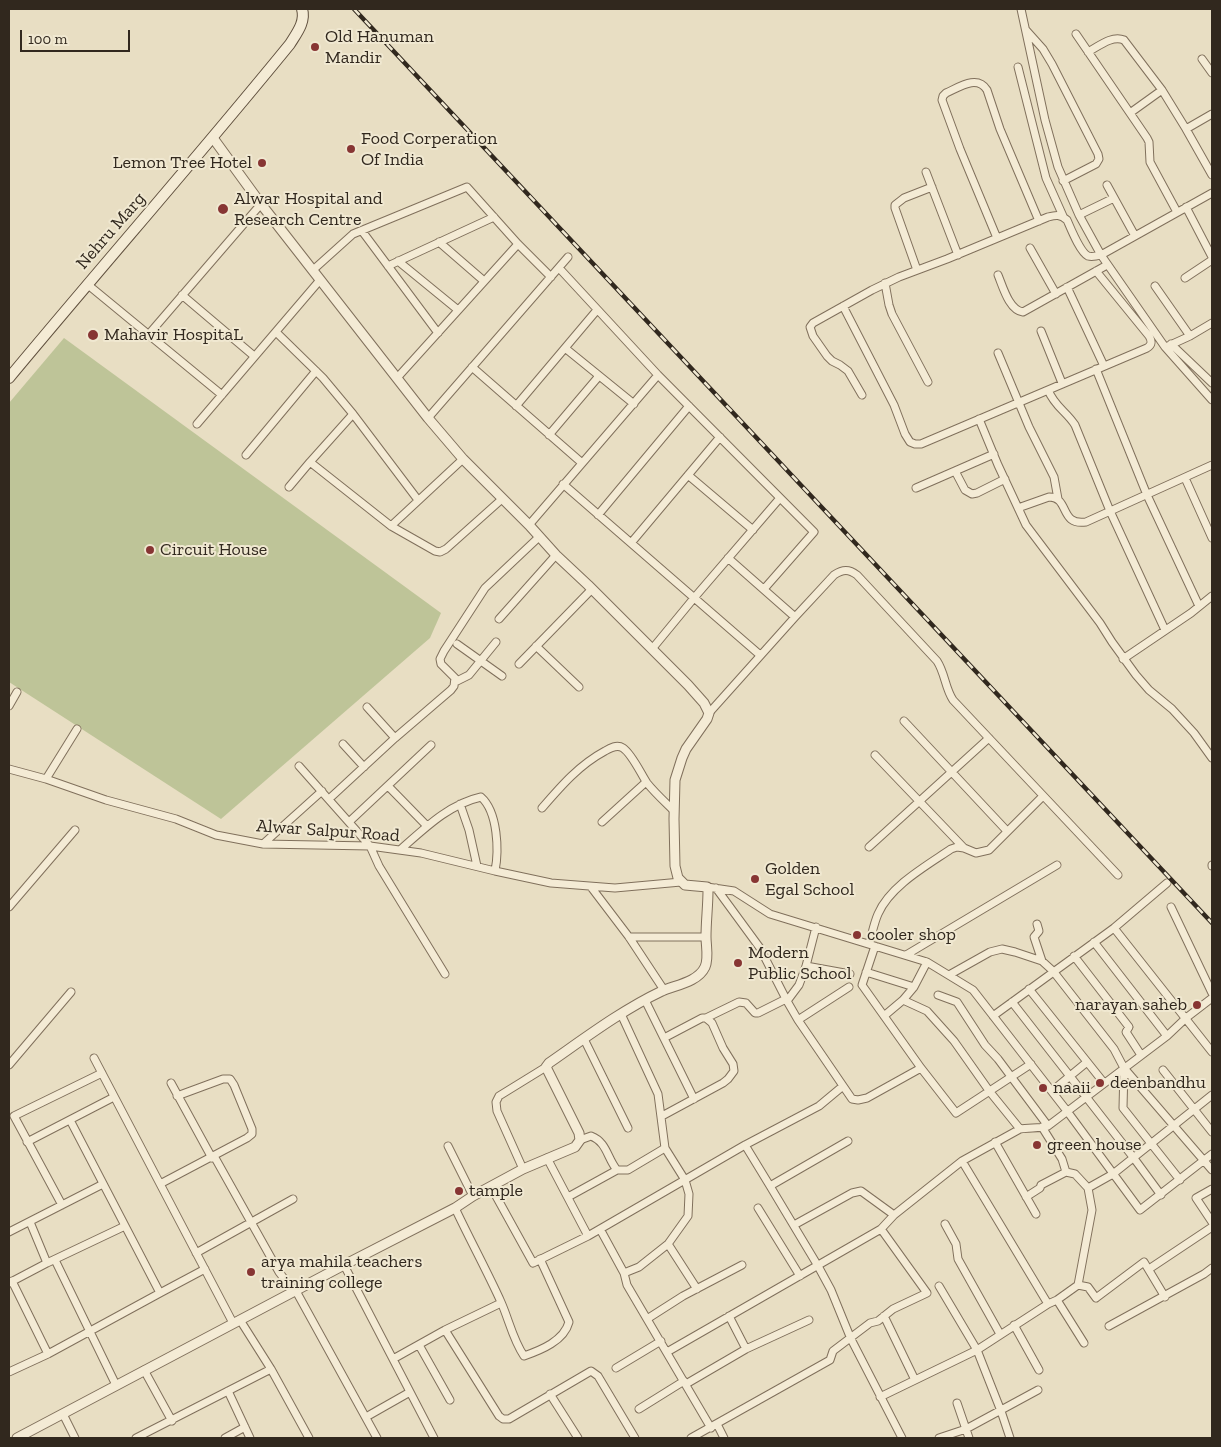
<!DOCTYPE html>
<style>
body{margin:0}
#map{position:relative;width:1221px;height:1447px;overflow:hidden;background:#e8dec3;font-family:"Zilla Slab",serif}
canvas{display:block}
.frame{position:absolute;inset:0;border:10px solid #31281e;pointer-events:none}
.scale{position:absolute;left:20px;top:30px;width:110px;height:22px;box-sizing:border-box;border:2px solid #31281e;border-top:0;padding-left:6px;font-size:15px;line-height:18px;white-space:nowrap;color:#31281e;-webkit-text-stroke:4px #f0e8d1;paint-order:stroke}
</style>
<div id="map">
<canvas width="1221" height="1447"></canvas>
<div class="frame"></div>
<div class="scale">100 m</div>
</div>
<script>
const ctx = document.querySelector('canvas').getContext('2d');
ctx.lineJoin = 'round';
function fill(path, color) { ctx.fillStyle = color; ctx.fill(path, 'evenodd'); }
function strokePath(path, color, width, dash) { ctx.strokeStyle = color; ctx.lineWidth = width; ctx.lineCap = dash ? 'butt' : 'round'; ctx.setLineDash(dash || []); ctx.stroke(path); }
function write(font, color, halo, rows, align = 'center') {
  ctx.font = font + ' "Zilla Slab",serif'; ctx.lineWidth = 4; ctx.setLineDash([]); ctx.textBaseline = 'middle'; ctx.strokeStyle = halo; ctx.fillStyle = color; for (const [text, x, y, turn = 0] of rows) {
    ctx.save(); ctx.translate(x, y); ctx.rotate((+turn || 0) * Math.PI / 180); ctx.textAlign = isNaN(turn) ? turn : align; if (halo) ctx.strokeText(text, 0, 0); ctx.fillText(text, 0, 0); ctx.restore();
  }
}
fill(new Path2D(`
 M64,338L441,613L430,638L221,819L9,682V403Z`), '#bec498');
const minor = new Path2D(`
 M1021,9L1045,120L1058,167L1079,215L1101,255L1165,347L1212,400
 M1026,30L1043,49L1052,64L1098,154L1099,159L1096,164L1063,181
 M1076,34L1147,138L1149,142L1150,162L1177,212
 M1088,52C1099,46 1112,35 1124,40L1162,90L1186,129L1212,175
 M1202,59L1212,73
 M1018,67L1046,178L1063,216
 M1130,113L1162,90
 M1186,129L1212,114
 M926,172L958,255
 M1107,185L1135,236
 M1186,207L1212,257
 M1079,215L1114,198
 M362,231L438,333
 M997,238L960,149L942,100L943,96L946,93C958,88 977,74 987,90L1000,129L1039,221
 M439,242L484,281
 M1030,248L1056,294
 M398,261L458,310
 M388,266L494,217
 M559,268L658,375L814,532L764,589
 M313,270L353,234L467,187L518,244L551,277
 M917,270L895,208V205L904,198L932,187
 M998,275C1003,287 1009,310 1023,312L1107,265
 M1185,278L1212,260
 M885,283L889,305L892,314L928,382
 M87,284L222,395
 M1155,286L1190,336
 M1067,287L1104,366
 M182,295L254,356
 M843,306L894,405L905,434L910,442L915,444H921L1147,348C1152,345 1152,341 1149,336L1096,271
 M1041,331L1062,383
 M276,332L323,378L353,414L418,500
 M149,334L261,204
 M1171,344L1212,383
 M1168,346L1190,336L1212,323
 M565,348L634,404
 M998,353L1029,427L1054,477L1058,499
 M472,367L582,463
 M1096,369L1147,495L1199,606
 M397,378L518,244
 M1048,390C1055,407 1066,411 1075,425L1110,511L1165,630
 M862,395L848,371L840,365L832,361L827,356L813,336L810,327L813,323L872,290L899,277L947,259L1048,217C1056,215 1060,214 1067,220C1071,229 1080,252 1088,256C1092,257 1097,256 1101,255L1212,193
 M516,406L597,310
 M428,418L568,257
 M979,419L998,465L1026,525L1100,623L1112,642L1136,675L1149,690L1172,709L1194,733L1212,758
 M197,424L320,280
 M549,435L599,376
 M246,455L316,371
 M310,462L391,526L435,551L440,552L446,549L502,499
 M955,471L965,490L972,494L977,493L1005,479
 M688,475L753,530
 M1185,478L1212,538
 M563,484L760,655
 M289,487L310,462L353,414
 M916,488L994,454
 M1018,508L1049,497C1070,497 1059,526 1086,522L1212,465
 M598,515L689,406
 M529,525L658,375
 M391,526L463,459
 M631,543L720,437
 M728,558L795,617
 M499,619L556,555
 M457,644L502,676
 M536,646L579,687
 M652,649L694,598L780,498
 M1123,659L1191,613L1212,596
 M519,664L592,589
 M455,682L469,675L496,642
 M9,706L17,692
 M367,707L395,738
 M709,713L795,617L834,575C843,569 849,569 857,575L937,661C945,673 945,688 953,700L1118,875
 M904,721L1007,831
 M343,744L364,767
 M875,755L964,848
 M299,766L370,846L379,866L445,974
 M9,769L46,779L106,800L176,819L216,835L263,844L370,846L421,853L495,871L551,883L615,888L681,882
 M46,779L77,729
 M388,786L427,826
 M329,799L395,738L451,690L454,686L455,678L441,664L440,659L444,651L485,588L539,537
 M460,804L469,830L477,866
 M542,808C561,786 579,765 605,751C610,748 617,744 623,748C632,754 641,774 647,783C655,793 665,802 674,811
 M349,822L431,745
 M602,822L646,782
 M263,844L322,791
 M869,847L989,738
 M400,850C424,829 449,804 481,797C498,812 499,851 495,871
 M1212,865V866
 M591,887L629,937L664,990
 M707,887L734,891L770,914L927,962L973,990L1067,1111L1140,1210L1212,1154
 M716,888L760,948L787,1001
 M9,907L75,830
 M1171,907L1212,993
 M1037,924L1039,931L1034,937L1042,961
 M816,927L806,966L799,985L787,1001L798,1020L852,1099L858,1100L867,1098L921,1068
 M1114,928L1212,1052
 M629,937H706
 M1094,942L1167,1036
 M869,944C872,934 874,923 878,914C890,886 926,866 951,849L957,847L964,848L976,853L989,850L1043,796
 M875,946L862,985L921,1068L956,1113L1031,1064
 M906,955L1057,865
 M1074,956L1129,1027L1126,1032L1141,1055
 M806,966L850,974
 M866,972L914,987
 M949,975L990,952L1002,949L1015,952L1042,961L1053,971L1114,1049L1124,1068L1212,1170
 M1029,989L1104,1083
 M938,995L957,1002L985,1045L998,1059L1048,1126
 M645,1000L694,1099
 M903,1000L927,1011L954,1041L990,1092L1020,1129
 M1012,1002L1133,1157L1161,1195
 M621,1014L658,1094L665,1148L685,1180L689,1194L688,1216L668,1244L639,1267L624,1273
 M884,1016L903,1000L914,987L927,962
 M993,1016L1114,928L1167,883
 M706,1018L739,1002L746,1003L755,1013H758L786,999
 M798,1020L849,987
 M584,1039L628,1128
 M94,1058L233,1323
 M9,1065L71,992
 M1124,1068L1123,1108L1180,1180
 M1163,1070L1212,1132
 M171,1083L212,1158
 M1052,1091L1087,1062
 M662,1116L723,1083L728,1079L734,1071L733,1064L723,1048L712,1023L706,1018H702L664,1038
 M70,1120L160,1293L205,1269
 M580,1140L591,1136C607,1142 607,1158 617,1170H628L665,1148
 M27,1142L114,1097
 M995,1142L1036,1214
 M745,1145L770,1186L818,1266L831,1290L851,1339L902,1438
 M448,1146L473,1196
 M214,1156L279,1272L289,1285L296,1291L377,1438
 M547,1158L588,1236
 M962,1161L1048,1304
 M523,1169L497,1111L496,1102L499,1096L546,1067
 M1066,1172L1075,1174L1088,1188L1113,1174L1212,1095
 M160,1184L247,1138L252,1134V1129L234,1085L230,1079H223L177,1096
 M770,1186L848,1141
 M491,1187L533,1263L588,1236L745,1145L819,1106L843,1086
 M1212,1189L1196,1198L1212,1222
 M568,1197L617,1170
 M1026,1197L1040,1188L1041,1185L1066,1172L1062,1159L1042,1127
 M62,1205L14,1116L102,1073
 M455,1208C470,1240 487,1271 501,1302C509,1320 513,1340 524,1356C541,1350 564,1341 569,1322L540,1259
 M758,1208L800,1276
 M30,1222L47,1263
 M945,1224L956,1244L958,1259L1000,1334
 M794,1225L852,1193L861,1191L894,1215
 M600,1229L624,1273L627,1285L711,1428
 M9,1232L103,1184
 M668,1244L697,1289
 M196,1253L293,1199
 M55,1260L116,1385
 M344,1265L434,1438
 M1149,1269L1212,1227
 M12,1281L48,1354
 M9,1283L47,1263L125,1226
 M1078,1285L1088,1287L1096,1298L1144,1262L1165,1297
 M939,1286L977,1350L1001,1411L1010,1438
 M1057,1300L1084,1343
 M729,1316L746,1349
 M884,1316L915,1380
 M647,1319L683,1296L742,1265
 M240,1320L271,1369L309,1438
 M1014,1325L1039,1370
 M1109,1326L1204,1274L1212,1268
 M445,1330L499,1416L503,1419H509L591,1371L598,1376L635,1438
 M419,1345L450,1400
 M667,1352L881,1229L894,1215L962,1161L1020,1129C1029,1127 1039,1129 1048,1126L1167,1036L1186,1018L1212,998
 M393,1359L445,1330L501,1303
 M616,1368L661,1341
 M144,1370L172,1421
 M9,1372L48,1354L160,1293
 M686,1384L746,1349L809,1320
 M228,1391L250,1438
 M550,1394L578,1438
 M880,1397L977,1350L1048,1304L1057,1300L1078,1285L1092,1210L1088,1188
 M957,1403L969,1438
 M639,1409L684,1381
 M63,1414L75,1438
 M366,1417L410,1392
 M717,1424L724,1438
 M136,1438L271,1369
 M225,1438L245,1427
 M691,1438L830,1360L833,1351L870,1323L878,1321L893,1309L927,1293L881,1229
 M939,1438L966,1429L1038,1390`);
const tertiary = new Path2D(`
 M17,1438L344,1265L455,1208L473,1196L523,1169L575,1147L580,1140L579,1133L546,1067L549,1063C585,1038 622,1010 662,991C676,985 698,982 705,967C709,958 706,946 706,937C706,921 708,906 708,890L707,887L685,885L678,878L675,866L674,819L675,780L682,758L686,749L707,719L709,713L704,703L688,685L588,585L556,555L529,525L463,459L428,418L261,204L213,138`);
const secondary = new Path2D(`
 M9,378C102,266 198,157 290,44C296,34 306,22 302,9`);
strokePath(minor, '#80705c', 9);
strokePath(tertiary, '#80705c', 11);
strokePath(secondary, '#61513f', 12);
strokePath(minor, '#f4ebd5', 7);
strokePath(tertiary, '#f4ebd5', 9);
strokePath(secondary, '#f4ebd5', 10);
const rail = new Path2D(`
 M354,9L1212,923`);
strokePath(rail, '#31281e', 4.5);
strokePath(rail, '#f0e8d1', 2.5, [8]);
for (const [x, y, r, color] of [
 [315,47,5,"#873533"],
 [351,149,5,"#873533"],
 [262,163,5,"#873533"],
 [223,209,6,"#873533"],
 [93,335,6,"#873533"],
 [150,550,5,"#873533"],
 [755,879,5,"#873533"],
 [857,935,5,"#873533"],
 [738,963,5,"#873533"],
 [1197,1005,5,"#873533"],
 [1100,1083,5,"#873533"],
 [1043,1088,5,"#873533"],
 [1037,1145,5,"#873533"],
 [459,1191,5,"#873533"],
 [251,1272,5,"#873533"]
]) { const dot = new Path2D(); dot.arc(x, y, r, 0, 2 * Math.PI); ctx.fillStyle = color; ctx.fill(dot); strokePath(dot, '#f0e8d1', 2); }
write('18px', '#31281e', '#f0e8d1', [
 ["Old Hanuman",325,37],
 ["Mandir",325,58],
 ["Food Corperation",361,139],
 ["Of India",361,160],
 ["Lemon Tree Hotel",252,163,"right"],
 ["Alwar Hospital and",234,199],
 ["Research Centre",234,220],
 ["Mahavir HospitaL",104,335],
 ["Circuit House",160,550],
 ["Golden",765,869],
 ["Egal School",765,890],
 ["cooler shop",867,935],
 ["Modern",748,953],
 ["Public School",748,974],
 ["narayan saheb",1187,1005,"right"],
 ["deenbandhu",1110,1083],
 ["naaii",1053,1088],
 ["green house",1047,1145],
 ["tample",469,1191],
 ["arya mahila teachers",261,1262],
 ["training college",261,1283]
], 'left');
write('18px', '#31281e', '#f0e8d1', [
 ["Nehru Marg",111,231,-49],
 ["Alwar Salpur Road",328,831,4]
]);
</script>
